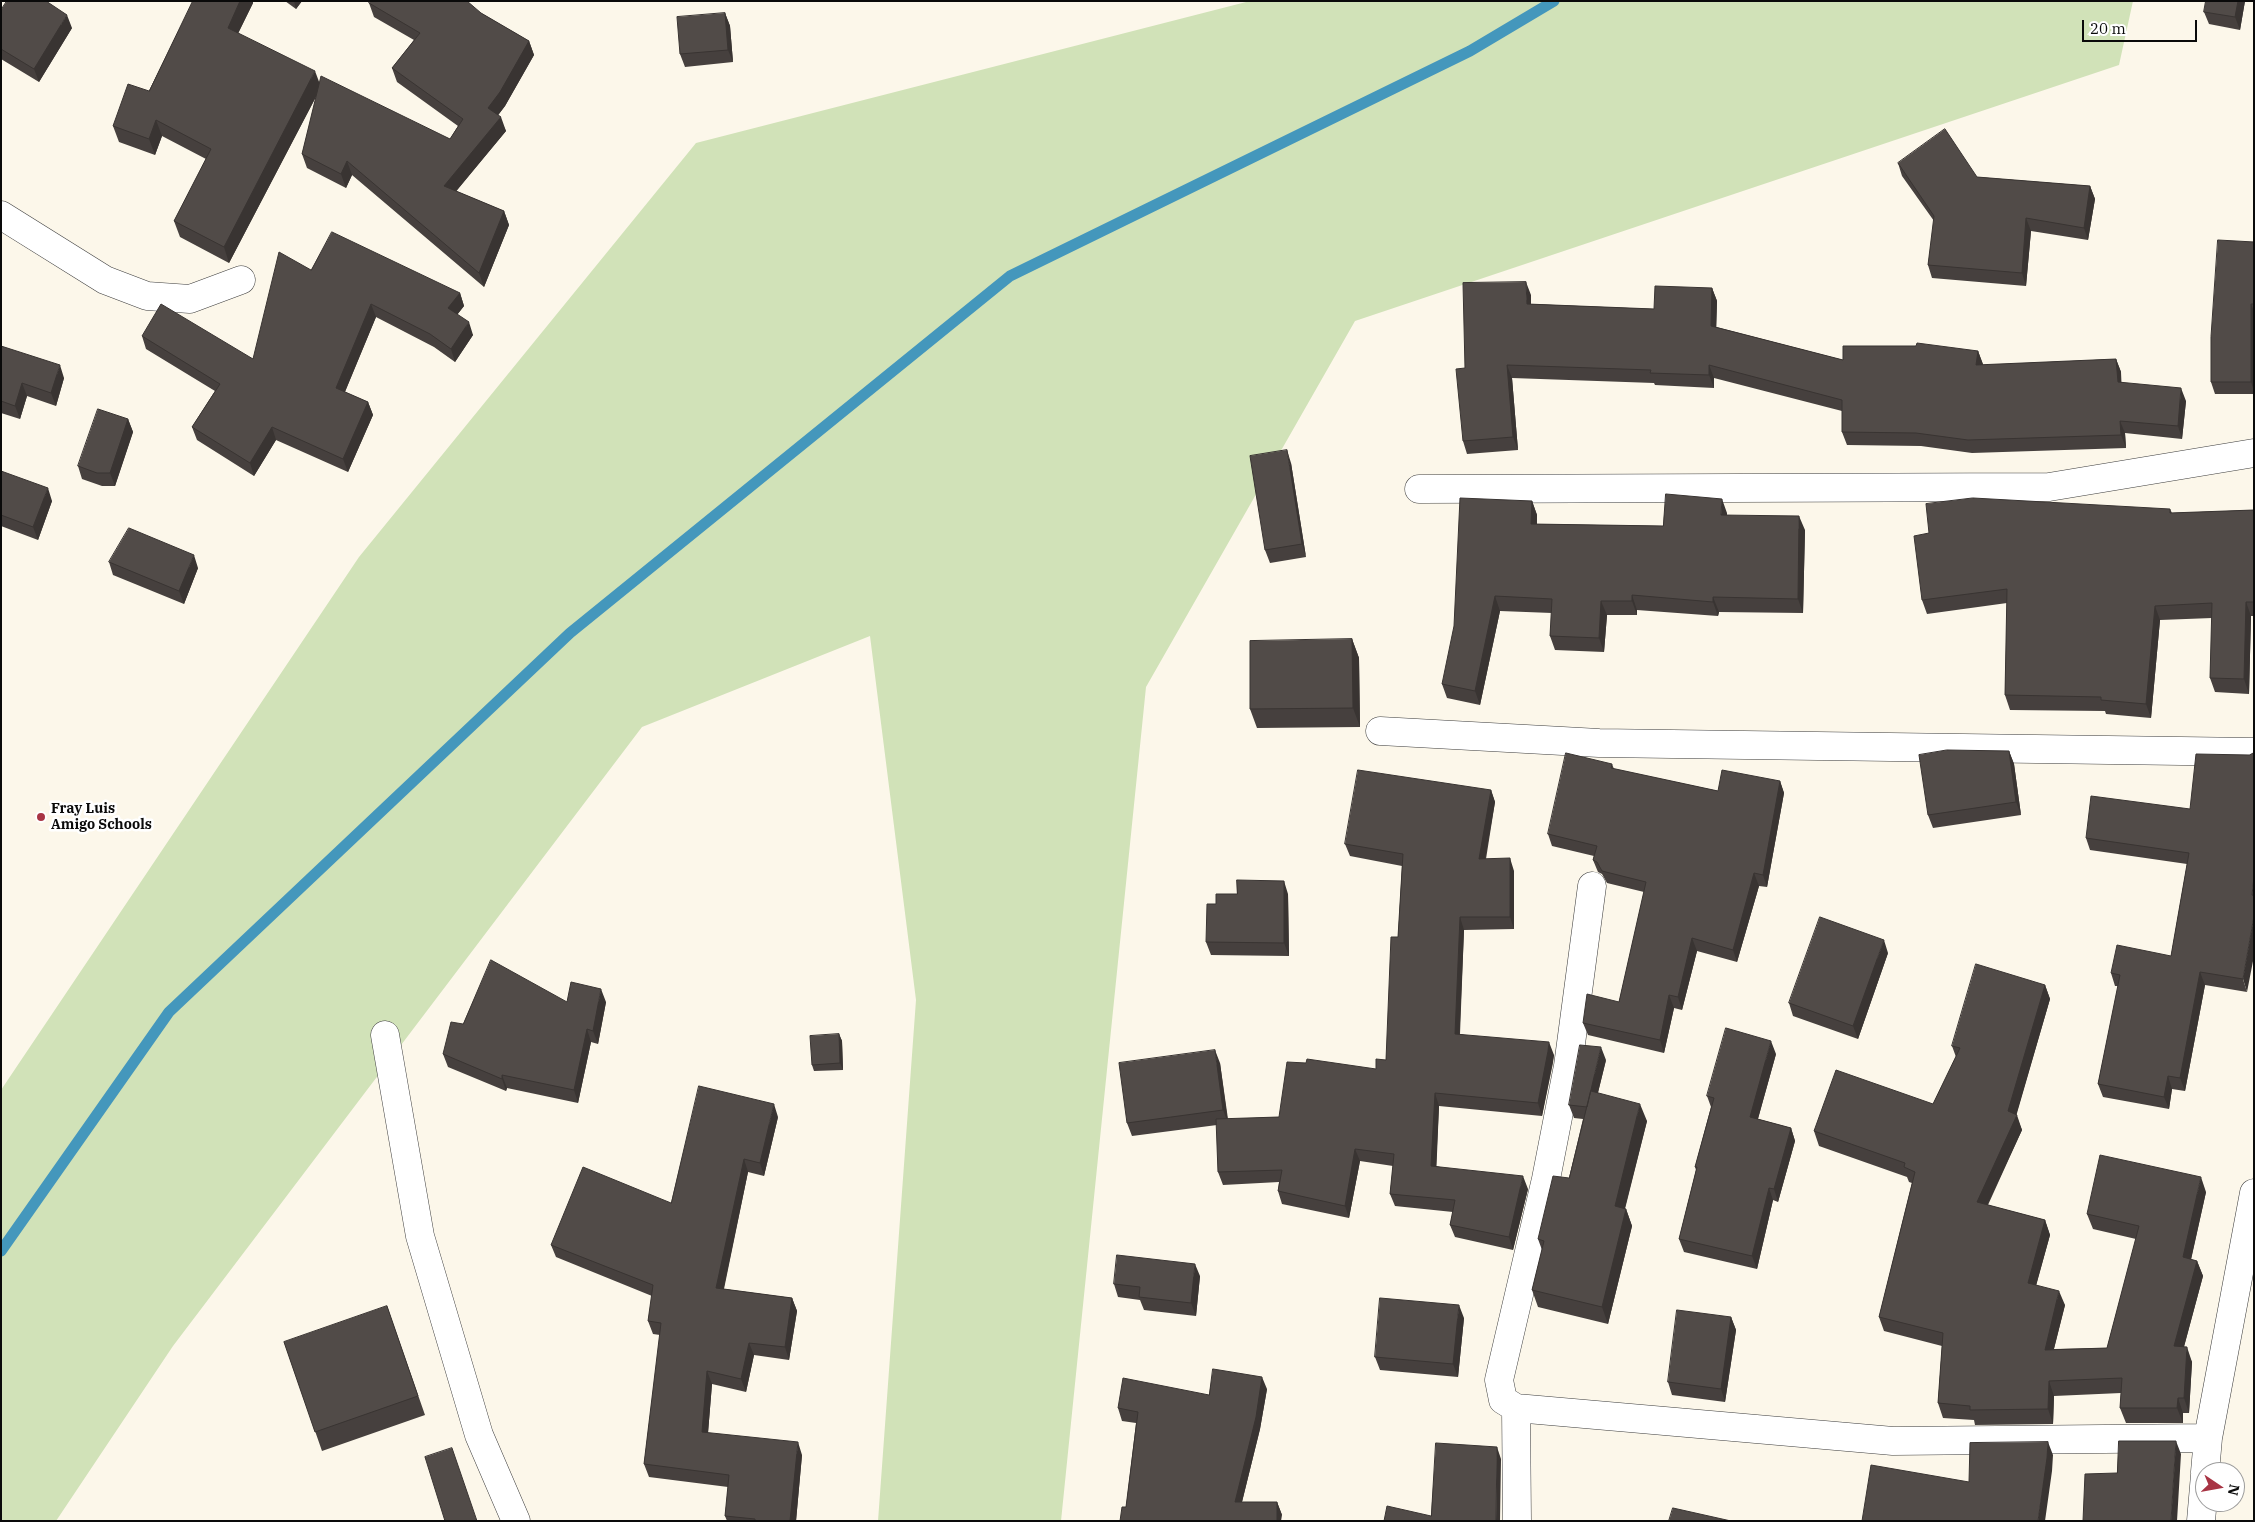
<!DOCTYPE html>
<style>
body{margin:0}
#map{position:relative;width:2255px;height:1522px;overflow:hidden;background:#fcf7ea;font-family:"IBM Plex Serif",serif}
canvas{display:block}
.frame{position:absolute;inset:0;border:2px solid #0a0a0a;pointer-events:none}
.north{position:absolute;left:2195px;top:1462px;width:50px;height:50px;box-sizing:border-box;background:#fff;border:1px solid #9d9d9d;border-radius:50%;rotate:102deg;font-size:14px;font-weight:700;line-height:20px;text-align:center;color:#0a0a0a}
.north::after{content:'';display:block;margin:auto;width:18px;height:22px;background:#a83444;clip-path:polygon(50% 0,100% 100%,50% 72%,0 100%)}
.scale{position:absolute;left:2082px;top:20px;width:115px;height:22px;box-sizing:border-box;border:2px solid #0a0a0a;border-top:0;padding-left:6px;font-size:15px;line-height:18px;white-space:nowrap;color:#0a0a0a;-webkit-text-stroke:4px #fff;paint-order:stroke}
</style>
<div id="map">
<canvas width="2255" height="1522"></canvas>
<div class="frame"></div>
<div class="north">N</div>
<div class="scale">20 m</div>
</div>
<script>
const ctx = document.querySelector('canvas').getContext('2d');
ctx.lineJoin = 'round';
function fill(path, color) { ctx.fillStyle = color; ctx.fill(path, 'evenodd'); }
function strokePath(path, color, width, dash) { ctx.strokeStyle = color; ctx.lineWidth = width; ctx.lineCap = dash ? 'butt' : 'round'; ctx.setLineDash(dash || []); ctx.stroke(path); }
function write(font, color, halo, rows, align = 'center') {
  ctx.font = font + ' "IBM Plex Serif",serif'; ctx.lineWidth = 5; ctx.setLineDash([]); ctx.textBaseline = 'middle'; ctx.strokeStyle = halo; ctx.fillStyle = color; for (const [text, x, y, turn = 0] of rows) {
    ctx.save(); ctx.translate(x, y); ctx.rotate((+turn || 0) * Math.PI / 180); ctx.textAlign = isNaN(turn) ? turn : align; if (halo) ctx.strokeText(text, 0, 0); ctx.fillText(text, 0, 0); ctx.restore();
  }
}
fill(new Path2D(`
 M1250,1H2133L2119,65L1355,321L1146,687L1061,1521H878L916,1000L870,636L642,727L173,1346L56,1521H1V1090L359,557L696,143Z`), '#d1e2b8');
strokePath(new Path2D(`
 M1,1251L169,1012L570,633L1010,276L1470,51L1554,1`), '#4497bc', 11);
const minor = new Path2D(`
 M1,215L105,280L147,296L190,299L241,280
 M1419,489L2049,487L2254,453
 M1380,731L1599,743L2254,752
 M1592,886L1568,1066L1546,1179L1499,1380L1503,1400L1516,1408L1893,1441L2208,1438
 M385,1035L420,1236L479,1435L516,1521
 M1516,1408L1517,1521
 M2205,1472L2208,1438L2254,1193
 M2201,1521L2205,1475`);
strokePath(minor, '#3d3d3d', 29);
strokePath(minor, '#fff', 28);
fill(new Path2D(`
 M193,1H253V3L238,33L319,83L450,139L458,126L397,82L392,68L414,40L374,17L369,3L481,13L529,41L534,55L505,106L498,115L506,131L456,191L504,211L509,225L484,287L352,175L346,188L307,168L302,154L317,95L229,263L180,237L174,221L206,159L162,136L155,155L119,142L113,126L149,91Z
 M285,1H302L296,9Z
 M2206,1H2245L2240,30L2209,24L2204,12Z
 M1,10L72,28L39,82L1,59Z
 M725,13L730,26L733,62L685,67L680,54Z
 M1898,163L1977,177L2090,186L2095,199L2088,240L2031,231L2026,286L1932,278L1928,265L1934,221L1902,176Z
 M2254,242V394H2215L2211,382Z
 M311,270L460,293L464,306L457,315L473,335L455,362L434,347L376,317L345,392L368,402L373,415L348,472L276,440L254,476L197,440L192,427L215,391L146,349L142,336L253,359Z
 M1712,288L1717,301L1716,327L1843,360L1978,351L1983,365L2116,359L2121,372V382L2186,401L2182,439L2125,433L2126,448L1972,453L1921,446L1847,445L1842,432V411L1714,378V388L1655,385L1654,383L1512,378L1518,450L1467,454L1463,441L1465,368L1531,295V304L1654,309Z
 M1,346L64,378L56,406L27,396L20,419L1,413Z
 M128,419L133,432L115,486H102L82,479L78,466Z
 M1291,463L1306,557L1270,563L1265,550Z
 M1,471L52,501L38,540L1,526Z
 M1532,501L1537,515V524L1663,526L1727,513V515L1805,530L1803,613L1719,612L1718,616L1637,610V615H1607L1604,652L1555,650L1550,636L1552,613L1500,611L1480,705L1447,698L1442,684Z
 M2170,509L2172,513L2254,510V616H2251L2249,694L2215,692L2210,678L2212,618L2160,620L2151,718L2106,714L2105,711L2010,710L2005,695L2007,603L1927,614L1922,600Z
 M109,562L198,568L184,604L113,575Z
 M1352,639L1359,658L1360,727L1257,728L1250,709Z
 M2009,751L2014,764L2021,815L1933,828L1928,815Z
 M1612,764L1614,769L1718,791L1780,781L1784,793L1767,887L1759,886L1737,962L1697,951L1682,1010L1674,1008L1664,1053L1588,1035L1583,1023L1619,1002L1644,892L1607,883L1602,874L1598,872L1593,860L1594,856L1552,846L1548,834Z
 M1491,790L1495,802L1486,859L1514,871V929L1464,930L1460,1034L1554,1055L1553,1063L1542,1116L1439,1106L1436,1166L1528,1189L1513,1250L1455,1237L1450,1225L1453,1212L1395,1206L1390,1194L1393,1166L1360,1161L1349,1218L1282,1204L1278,1191L1279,1182L1223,1185L1218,1172L1217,1125L1132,1136L1127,1123L1220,1063L1228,1119L1279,1117L1376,1069L1386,1060L1398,937L1402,866L1350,856L1345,844Z
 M2190,809L2247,992L2205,985L2185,1091L2172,1089L2169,1109L2103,1097L2098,1084L2118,986H2115L2111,973L2171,956L2187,864L2090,850L2086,838Z
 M1237,894H1288L1289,956L1211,955L1206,942Z
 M1888,953L1858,1039L1793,1016L1789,1003Z
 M2045,985L2050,999L2016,1115L2022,1130L1988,1205L2045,1220L2050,1235L2036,1285L2065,1305L2054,1349L2107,1348L2136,1239L2093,1229L2087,1214L2206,1192L2191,1260L2197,1261L2203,1276L2184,1347L2192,1362L2189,1413H2183V1423H2126L2120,1408L2121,1393L2054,1396L2053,1424L1975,1425L1974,1420L1943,1418L1938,1403L1942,1346L1884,1331L1879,1317L1912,1183L1909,1182L1907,1177L1819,1146L1814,1131L1933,1104L1956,1057L1952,1046Z
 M567,1002H606L598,1044L591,1042L578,1103L507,1088L506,1091L448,1067L443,1054L463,1024Z
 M839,1034L842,1041L843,1070L814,1071L812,1065Z
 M1776,1054L1758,1119L1791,1128L1795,1141L1778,1202L1773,1200L1757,1269L1684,1252L1679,1239L1696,1170L1695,1167L1711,1107L1707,1096Z
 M1606,1060L1598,1093L1647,1121L1625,1209H1626L1632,1226L1608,1324L1538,1307L1532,1290L1542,1250L1538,1239L1569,1178L1583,1119L1574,1118L1569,1105Z
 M778,1117L764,1176L748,1172L724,1289L792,1298L797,1311L789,1360L754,1355L746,1392L712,1384L708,1433L802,1455L796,1521H727L725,1516L728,1487L649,1477L644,1464L660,1335L653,1334L648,1321L652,1296L556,1257L551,1245L671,1203Z
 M1200,1276L1196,1316L1144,1310L1140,1300L1118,1297L1114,1284Z
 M387,1306L425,1415L322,1451L284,1342Z
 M1731,1317L1736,1330L1725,1402L1672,1395L1668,1382Z
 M1464,1318L1458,1377L1380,1370L1375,1357Z
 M1267,1389L1260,1429L1242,1502H1277L1282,1515L1126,1507L1136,1423L1122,1421L1118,1408Z`), '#46403e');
fill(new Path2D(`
 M240,1H253V3L233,44L228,28Z
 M294,1H302L296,9Z
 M2238,1H2245L2240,30L2235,17Z
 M725,13L730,26L733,62L728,50Z
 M67,15L72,28L39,82L34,69Z
 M529,41L534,55L505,106L493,122L488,108Z
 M315,71L321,87L229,263L224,247Z
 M501,117L506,131L449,200L444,186Z
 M156,120L162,136L155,155L149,139Z
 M347,161L352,175L346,188L341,174Z
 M2090,186L2095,199L2088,240L2084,228Z
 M504,211L509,225L484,287L479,273Z
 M2026,218L2031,231L2026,286L2022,273Z
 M1526,282L1531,295V317L1527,304Z
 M1712,288L1717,301L1716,339L1711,326Z
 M460,293L464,306L452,321L448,308Z
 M371,304L376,317L341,401L336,388Z
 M2251,304L2254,311V391L2251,382Z
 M469,322L473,335L455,362L451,349Z
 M1978,351L1983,364L1981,378L1976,365Z
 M2116,359L2121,372L2122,395L2118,382Z
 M60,365L64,378L56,406L51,393Z
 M1507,365L1512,378L1518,450L1513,437Z
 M1709,365L1714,378V388L1709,375Z
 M22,383L27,396L20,419L15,406Z
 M2181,388L2186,401L2182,439L2178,426Z
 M368,402L373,415L348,472L343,459Z
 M128,419L133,432L115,486L110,473Z
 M2120,421L2125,433L2126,448L2121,435Z
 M272,427L276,440L254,476L250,463Z
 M1287,450L1291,463L1306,557L1302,544Z
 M48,488L52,501L38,540L33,527Z
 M1722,499L1727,513L1726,529L1721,515Z
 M1532,501L1537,515L1536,538L1531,524Z
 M1799,516L1805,530L1803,613L1798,599Z
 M194,555L198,568L184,604L179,591Z
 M1632,595L1637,610V615L1632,601Z
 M1495,596L1500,611L1480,705L1475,691Z
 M1713,597L1719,612L1718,616L1713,602Z
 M1601,601L1607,615L1604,652L1599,638Z
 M2246,602L2251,616L2249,694L2244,679Z
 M2155,606L2160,620L2151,718L2146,704Z
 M1352,639L1359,658L1360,727L1353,708Z
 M2009,751L2014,764L2021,815L2016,802Z
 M1780,781L1784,793L1767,887L1763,875Z
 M1491,790L1495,802L1483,871L1479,859Z
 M1510,858L1514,871V929L1510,917Z
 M1754,873L1759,886L1737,962L1733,950Z
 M2254,877V900L2252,895Z
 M1284,881L1288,894L1289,956L1284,943Z
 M2254,916V956L2247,992L2243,979Z
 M1460,917L1464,930L1459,1046L1455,1034Z
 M1692,938L1697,951L1682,1010L1678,997Z
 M1884,940L1888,953L1858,1039L1853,1026Z
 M2200,972L2205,985L2185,1091L2180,1078Z
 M2045,985L2050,999L2015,1120L2017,1115L2022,1130L1982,1216L1977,1202L2008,1111Z
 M601,989L606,1002L598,1044L593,1031Z
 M1669,995L1674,1008L1664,1053L1660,1040Z
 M587,1029L591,1042L578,1103L574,1090Z
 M839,1034L842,1041L843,1070L840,1063Z
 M1771,1041L1776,1054L1755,1129L1750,1117Z
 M1549,1042L1554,1055L1542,1116L1538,1103Z
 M1601,1047L1606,1060L1591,1120L1587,1107Z
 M1215,1050L1220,1063L1228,1123L1223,1110Z
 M502,1075L507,1088L506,1091L502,1079Z
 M2168,1076L2172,1089L2169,1109L2164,1097Z
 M1435,1093L1439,1106L1436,1178L1431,1166Z
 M774,1104L778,1117L764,1176L760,1163Z
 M1640,1104L1647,1121L1621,1223L1615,1206Z
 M1791,1128L1795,1141L1778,1202L1774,1189Z
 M1355,1149L1360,1161L1349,1218L1345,1206Z
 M744,1159L748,1172L721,1301L716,1288Z
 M1523,1176L1528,1189L1513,1250L1509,1237Z
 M2201,1177L2206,1192L2188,1272L2183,1257Z
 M1769,1188L1773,1200L1757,1269L1752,1256Z
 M1626,1209L1632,1226L1608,1324L1602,1307Z
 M2045,1220L2050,1235L2033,1297L2028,1283Z
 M2197,1261L2203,1276L2180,1361L2174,1346Z
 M1195,1264L1200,1276L1196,1316L1191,1303Z
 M2059,1291L2065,1305L2050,1364L2045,1350Z
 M792,1298L797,1311L789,1360L785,1347Z
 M1459,1305L1464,1318L1458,1377L1453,1364Z
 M1731,1317L1736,1330L1725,1402L1721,1389Z
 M749,1343L754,1355L746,1392L741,1379Z
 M2187,1347L2192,1362L2189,1413L2184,1398Z
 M707,1371L712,1384L707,1445L702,1432Z
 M1262,1377L1267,1389L1260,1429L1239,1514L1235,1502Z
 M2049,1381L2054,1396L2053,1424L2048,1409Z
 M2178,1398L2183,1413V1423L2177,1408Z
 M2176,1441L2181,1454L2177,1521H2171Z
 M798,1442L802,1455L796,1521H790Z
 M2048,1442L2053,1455L2052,1471L2045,1521H2038Z
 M1497,1447L1501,1459L1500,1521H1496Z
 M1277,1502L1282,1515L1281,1521H1277Z`), '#393432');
const building = new Path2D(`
 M7,1H46L67,15L34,69L1,49V10Z
 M193,1H240L228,28L315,71L224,247L174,221L211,149L156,120L149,139L113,126L128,84L149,91Z
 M370,1H467L481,13L529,41L500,92L488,108L501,117L444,186L504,211L479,273L347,161L341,174L302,154L321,76L450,139L463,119L392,68L420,33L369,3Z
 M2206,1H2238L2235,17L2204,12Z
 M725,13L728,50L680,54L677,17Z
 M1945,129L1977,177L2090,186L2084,228L2026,218L2022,273L1928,265L1934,216L1898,163Z
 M332,232L460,293L448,308L469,322L451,349L430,334L371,304L336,388L368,402L343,459L272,427L250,463L192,427L220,384L142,336L161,304L253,359L279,252L311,270Z
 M2218,240L2254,242V304H2251V382H2211V337Z
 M1526,282L1527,304L1654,309L1655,286L1712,288L1711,326L1843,360V346H1916L1917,343L1978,351L1976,365L2116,359L2118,382L2181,388L2178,426L2120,421L2121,435L1968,440L1916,433L1842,432V400L1709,365V375L1650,373L1651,370L1507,365L1513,437L1463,441L1456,369L1465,368L1463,283Z
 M1,346L60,365L51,393L22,383L15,406L1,401Z
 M98,409L128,419L110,473H97L78,466Z
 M1287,450L1302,544L1265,550L1250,456Z
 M1,471L48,488L33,527L1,515Z
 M1666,494L1722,499L1721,515L1799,516L1798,599L1713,597V602L1632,595V601H1601L1599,638L1550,636L1552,599L1495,596L1475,691L1442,684L1454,626L1460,498L1532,501L1531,524L1663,526Z
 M1973,498L2170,509V513L2254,510V602H2246L2244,679L2210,678L2212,603L2155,606L2146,704L2101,700V697L2005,695L2007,589L1922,600L1914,536L1929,533L1926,504Z
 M129,528L194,555L179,591L109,562Z
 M1352,639L1353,708L1250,709V641Z
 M1947,750L2009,751L2016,802L1928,815L1919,755Z
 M1566,753L1612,764L1611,768L1718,791L1722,770L1780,781L1763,875L1754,873L1733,950L1692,938L1678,997L1669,995L1660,1040L1583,1023L1587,994L1619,1002L1646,882L1602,871L1597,862L1593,860L1597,846L1548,834Z
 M2254,753V877L2252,895L2254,896V916L2243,979L2200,972L2180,1078L2168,1076L2164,1097L2098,1084L2120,975L2111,973L2117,945L2171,956L2189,853L2086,838L2091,796L2190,809L2196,754L2249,755Z
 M1358,770L1491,790L1479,859L1510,858V917H1460L1455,1034L1549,1042L1548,1051L1538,1103L1435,1093L1431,1166L1523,1176L1509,1237L1450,1225L1455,1200L1390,1194L1394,1154L1355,1149L1345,1206L1278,1191L1282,1170L1218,1172L1216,1119L1279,1117L1287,1062L1306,1063L1307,1059L1376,1069V1059L1386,1060L1391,937H1398L1403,854L1345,844Z
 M1237,880L1284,881V943L1206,942L1207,904H1216V894H1237Z
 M1820,917L1884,940L1853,1026L1789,1003Z
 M491,960L567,1002L571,982L601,989L593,1031L587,1029L574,1090L502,1075V1079L443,1054L451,1022L463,1024Z
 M1976,964L2045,985L2008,1111L2017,1115L1977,1202L2045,1220L2028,1283L2059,1291L2045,1350L2107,1348L2139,1226L2087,1214L2100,1155L2201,1177L2183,1257L2197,1261L2174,1346L2187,1347L2184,1398H2178L2177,1408H2120L2122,1378L2049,1381L2048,1409L1970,1410V1406L1938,1403L1943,1333L1879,1317L1915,1172L1904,1167L1905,1163L1814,1131L1836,1070L1933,1104L1960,1048L1952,1046Z
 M1726,1028L1771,1041L1750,1117L1791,1128L1774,1189L1769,1188L1752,1256L1679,1239L1697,1167H1695L1714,1098L1707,1096Z
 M839,1034L840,1063L812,1065L810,1036Z
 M1580,1045L1601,1047L1587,1107L1569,1105Z
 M1215,1050L1223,1110L1127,1123L1119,1063Z
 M699,1086L774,1104L760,1163L744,1159L716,1288L792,1298L785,1347L749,1343L741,1379L707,1371L702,1432L798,1442L790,1521H755V1519L725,1516L729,1475L644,1464L661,1323L648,1321L653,1285L551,1245L583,1167L671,1203Z
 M1591,1091L1640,1104L1615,1206L1626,1209L1602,1307L1532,1290L1544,1241L1538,1239L1553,1176L1569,1178Z
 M1117,1255L1195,1264L1191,1303L1139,1297L1140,1287L1114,1284Z
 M1380,1298L1459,1305L1453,1364L1375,1357Z
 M387,1306L418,1396L315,1432L284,1342Z
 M1677,1310L1731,1317L1721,1389L1668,1382Z
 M1213,1369L1262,1377L1256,1417L1235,1502H1277V1521H1120L1122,1507H1126L1138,1412L1118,1408L1123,1378L1209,1395Z
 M2119,1441H2176L2171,1521H2083L2085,1474L2117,1473Z
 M2048,1442L2047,1458L2038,1521H1862L1871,1465L1969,1482L1970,1443Z
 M1436,1443L1497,1447L1496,1521H1384L1387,1506L1431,1516Z
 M452,1448L477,1521H445L425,1457Z
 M1673,1508L1731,1521H1669Z`);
fill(building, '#514b48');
strokePath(building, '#393432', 1);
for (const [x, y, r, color] of [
 [41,817,5,"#a83444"]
]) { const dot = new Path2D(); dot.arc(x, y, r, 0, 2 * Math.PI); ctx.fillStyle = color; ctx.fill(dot); strokePath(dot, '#fff', 2); }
write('bold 14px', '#0a0a0a', '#fff', [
 ["Fray Luis",51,809],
 ["Amigo Schools",51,825]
], 'left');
</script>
